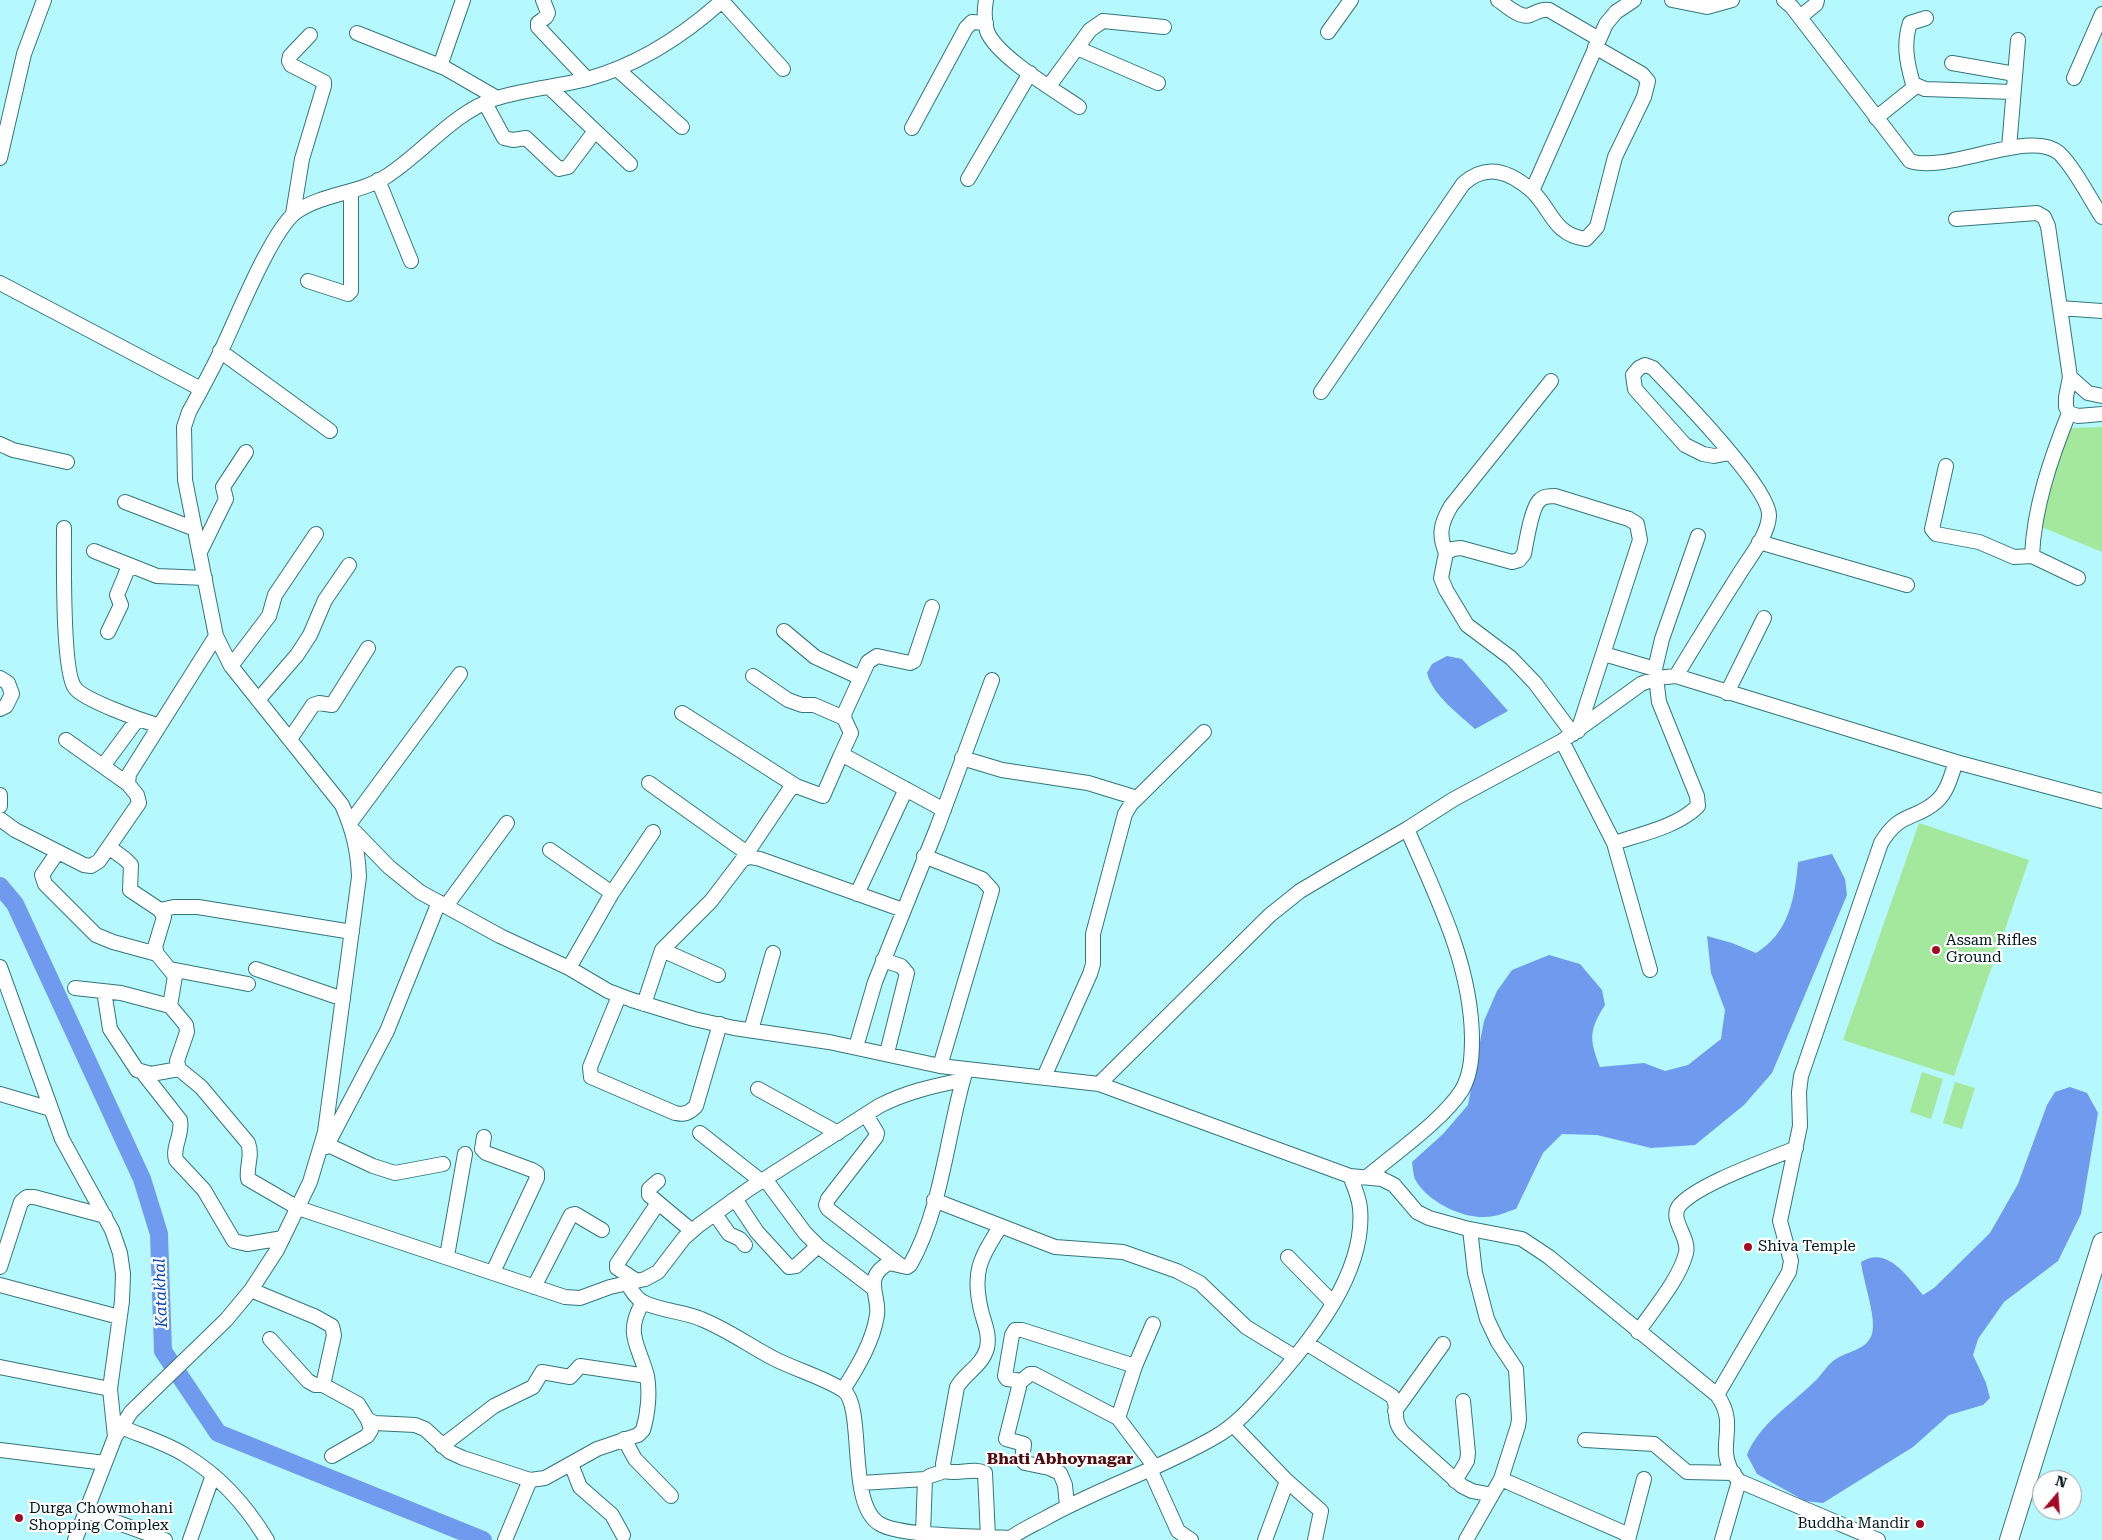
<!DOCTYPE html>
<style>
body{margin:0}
#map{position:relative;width:2102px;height:1540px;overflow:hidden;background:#b5f8fe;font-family:"Roboto Serif",serif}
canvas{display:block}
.north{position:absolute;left:2032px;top:1470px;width:50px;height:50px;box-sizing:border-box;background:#fff;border:1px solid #99a3a4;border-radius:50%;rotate:18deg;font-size:14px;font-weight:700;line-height:20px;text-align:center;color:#001a1c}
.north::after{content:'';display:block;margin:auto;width:18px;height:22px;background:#a50a24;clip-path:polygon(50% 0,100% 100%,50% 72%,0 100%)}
</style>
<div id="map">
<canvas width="2102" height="1540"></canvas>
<div class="north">N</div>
</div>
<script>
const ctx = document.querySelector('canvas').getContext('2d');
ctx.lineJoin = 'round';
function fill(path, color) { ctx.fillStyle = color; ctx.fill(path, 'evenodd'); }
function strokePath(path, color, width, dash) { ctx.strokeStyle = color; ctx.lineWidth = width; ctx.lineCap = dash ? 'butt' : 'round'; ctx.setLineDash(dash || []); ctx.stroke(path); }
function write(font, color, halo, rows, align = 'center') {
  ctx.font = font + ' "Roboto Serif",serif'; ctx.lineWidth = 4.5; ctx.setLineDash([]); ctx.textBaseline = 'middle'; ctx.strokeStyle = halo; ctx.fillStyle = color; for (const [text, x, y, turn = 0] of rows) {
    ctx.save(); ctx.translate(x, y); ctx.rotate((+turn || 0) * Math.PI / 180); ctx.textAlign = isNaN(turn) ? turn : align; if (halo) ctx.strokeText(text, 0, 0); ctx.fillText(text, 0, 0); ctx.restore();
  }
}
fill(new Path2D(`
 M2102,427V552L2039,526L2065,428Z
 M1919,823L2029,860L1954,1076L1843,1040Z
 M1922,1072L1943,1079L1931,1119L1910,1112Z
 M1955,1082L1975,1088L1962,1129L1943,1123Z`), '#a3e89c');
fill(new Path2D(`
 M1447,656L1462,659L1508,711L1475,729C1458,713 1434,697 1427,673L1432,664Z
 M1832,854L1845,879L1847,895L1772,1073L1744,1105L1695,1145L1651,1148L1597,1135L1562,1134L1543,1153L1516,1209C1509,1211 1501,1215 1494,1216C1468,1222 1429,1203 1416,1181C1413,1176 1413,1167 1412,1162L1443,1134L1468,1105L1484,1021L1497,991L1512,970L1549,955L1580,964L1602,990L1605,1005C1589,1030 1589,1039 1600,1067L1644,1063L1665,1071L1688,1065L1721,1039L1725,1010L1711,973L1707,936L1732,943L1756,953C1789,933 1795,898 1798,862Z
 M2070,1087L2087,1093L2098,1113L2081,1214L2058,1261L2004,1302L1978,1339L1973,1355L1986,1383L1990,1398L1983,1405L1949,1415L1913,1447L1823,1503L1805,1501L1757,1474L1747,1455C1759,1424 1791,1405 1814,1382C1821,1376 1825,1368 1832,1362C1844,1351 1866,1352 1872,1334C1877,1318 1863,1281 1861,1262C1887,1245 1908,1277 1923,1295L1934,1288L1990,1233L2018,1184L2047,1105L2055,1092Z`), '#6f9aed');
strokePath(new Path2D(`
 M0,886L15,904L142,1179L159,1234L163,1351L218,1433L483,1540`), '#6f9aed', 18);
const minor = new Path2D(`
 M543,0L548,13L546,17L538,23V27L587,79
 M986,0C984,11 984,20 987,31C996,56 1056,91 1079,107
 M1498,0C1506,5 1520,19 1530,15C1537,12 1541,9 1549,10L1599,39
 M1672,0L1707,7L1732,0
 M1784,0L1792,7L1910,161C1947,174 2030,128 2059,153C2074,167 2090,199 2102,217
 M722,1L783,69
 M1800,17L1816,4L1817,0
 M1926,18L1910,23C1903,44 1907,63 1913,84L1925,89L2013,92
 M1328,32L1351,0
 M357,33L445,68L497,98
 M1077,48L1158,83
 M1952,63L2015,74
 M440,66L463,0
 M617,69L682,127
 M2074,78L2102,14
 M1049,86L1090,30L1103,21L1164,27
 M549,87L630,164
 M485,103L504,138L513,140L526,138L559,169L568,167L595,131
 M1876,118L1916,86
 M912,128L966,28L972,22L986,23
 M2009,148L2018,40
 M0,158L24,54L44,0
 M968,179L1030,73
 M378,180L411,261
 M1532,191L1606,24L1616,12L1634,0
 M293,214L302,159L324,86V82L291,65L289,61L290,56L310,35
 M1956,219L2037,213L2044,217L2048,226L2070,377L2066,397V407L2069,413L2078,416L2102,414
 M308,281L348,294L351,291V191
 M0,283L201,389
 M2060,308L2102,311
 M220,351L330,431
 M2070,377L2088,393L2102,396
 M1321,392L1463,184C1486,163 1509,171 1531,190C1552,209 1553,235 1586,239L1597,227L1615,157L1644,97L1648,81L1642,74L1595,47
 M2069,413C2051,458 2034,507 2032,556L2078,578
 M0,444L13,450L67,462
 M1946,466L1932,529L1936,534L1979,542L2014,557L2032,556
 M125,502L195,529
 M64,528C64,554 62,672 75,688C84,700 142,721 158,725
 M1759,542L1907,585
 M94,551L157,576L205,578
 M200,552L226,499L223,487L246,452
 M1446,553C1438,534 1441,523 1451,506L1551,381
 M784,631L815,657L861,678
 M108,632L121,605L117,595L129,566
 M1604,654L1655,669
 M231,666L269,616L275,595L316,534
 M753,676L788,700L802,705H814L844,718
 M1676,676C1696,643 1717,609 1738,576C1748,559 1768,536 1769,516C1771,489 1675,391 1653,368L1645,365L1639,368L1633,375L1635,389L1685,445L1703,454L1714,456L1729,453
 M0,678L8,683L12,694L6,706L0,709
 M1727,693L1764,618
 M258,700L297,655L310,635L325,600L349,565
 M682,713L796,786
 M1573,734L1535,683L1511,658L1467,625L1446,590L1441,578L1446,553L1453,549L1461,548L1512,562L1519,560L1524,554C1526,543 1532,506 1540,500C1544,496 1550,496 1555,496L1629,519L1637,524L1640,540L1578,731
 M290,739L313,705L319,703L332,705L368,648
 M66,740L128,784
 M1562,741L1614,843L1650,970
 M840,757L851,733L844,718L845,712L868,662L877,656L910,663L914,661L932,607
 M962,758L1002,770L1088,783L1137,798
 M103,766L137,720
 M649,783L747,853
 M0,795V806
 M0,819L15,830L84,865L91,866L99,861L139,803L137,795L128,784L129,774L216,636
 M350,823L460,674
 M354,831L389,867L420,892L500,936L569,968L608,991L632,1000L694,1019L734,1028L829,1042L940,1066L1099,1084L1350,1176L1382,1179L1394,1185L1417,1212L1429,1218L1465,1228L1522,1239L1549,1257L1717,1395C1738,1423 1718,1444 1730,1468C1732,1473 1736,1477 1739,1481L1878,1540
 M1614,843C1641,834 1677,827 1698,806L1697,796L1659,702L1655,669L1662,639L1698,536
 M110,848L125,859L131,865L130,890L160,910L164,917L155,947L157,954L175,976L170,1006L186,1025L187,1032L177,1061L179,1069L201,1087L248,1143C253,1156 246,1166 248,1179L298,1208L565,1297L580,1298L610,1287L645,1279L658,1272L684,1238L699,1225L749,1189L879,1106C906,1092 933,1086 963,1080
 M550,850L612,893
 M57,853L42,875L45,884L96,935L113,942L157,954
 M924,856L982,879L992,890L940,1066
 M743,859L790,789L796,786L823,796L840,757L843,755L944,810
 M857,894L906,789
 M446,906L507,823
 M160,910L174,907H198L352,932
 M662,950L718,975
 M883,960L901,966L907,973L887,1053
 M0,967L62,1139L112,1230L120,1253L123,1274L122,1301L110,1389L115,1437
 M569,968L612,893L653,832
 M170,969L248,984
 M256,969L343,999
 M75,988L121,993L170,1006
 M104,991L110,1029L137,1070L151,1074L179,1069
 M619,996L590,1067L591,1077L675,1113C685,1115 689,1113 696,1106L720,1024
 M644,1004L662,950L711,901L743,859L750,857L760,859L903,910
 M751,1030L773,953
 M856,1047L875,982L937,828L992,680
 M143,1073L180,1120C183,1135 172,1147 176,1160L204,1190L234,1241L247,1244L283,1238
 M1044,1077L1090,974L1093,964V934L1125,814L1131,804L1204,732
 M1099,1084L1270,915L1300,891L1332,872L1407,829L1454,799L1562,741L1641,684L1656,678L1676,676L1956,762L2102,801
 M758,1089L838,1133
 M0,1094L51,1109
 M866,1115L877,1133L876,1137L828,1199L826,1205L828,1209L900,1265
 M700,1133L761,1181
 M484,1137L482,1149L486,1153L532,1170L537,1173V1178L493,1272
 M328,1145L373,1166L395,1173L443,1164
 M326,1147L387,1031L439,902
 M1367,1177C1395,1153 1443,1120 1462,1090C1471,1074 1472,1056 1472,1038C1471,963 1436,896 1407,829
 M765,1179L805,1233L818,1246L873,1288
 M658,1181L649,1189V1195L692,1231
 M735,1199L757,1232L789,1267L796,1266L818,1246
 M934,1200L1055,1247L1123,1252L1177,1271L1200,1283L1246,1327L1295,1357
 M715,1214L729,1234L740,1239L745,1245
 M447,1256L465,1154
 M1288,1257L1333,1303
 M0,1267L21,1202L27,1197H34L105,1216
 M637,1281L617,1268V1264L658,1203
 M626,1282C631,1289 635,1298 643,1302C660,1311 683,1311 701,1319C726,1329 747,1344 771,1357C793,1369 821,1376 843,1390C866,1406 846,1505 880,1524C902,1537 981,1536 1010,1538
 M0,1285L119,1317
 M534,1287L571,1215L575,1214L602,1230
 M251,1290L316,1317L332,1326L334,1335L323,1385L358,1404L368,1420L375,1423L415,1425L425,1429L450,1452L463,1458L530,1480L545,1478L597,1449L638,1435L643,1430C648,1414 650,1392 647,1376C639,1345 624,1334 643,1302
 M1153,1324L1135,1366L1118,1418L1155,1467
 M1638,1332C1653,1310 1680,1278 1686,1253C1690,1237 1669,1220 1679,1206C1697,1184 1768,1160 1796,1148
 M270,1339L308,1381L315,1385H323
 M1306,1343L1392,1396C1401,1409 1390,1417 1403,1433L1462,1486L1472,1491L1492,1495
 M0,1367L110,1389
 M1019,1383L1030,1374H1034L1118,1418
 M843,1390C857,1368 873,1342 877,1315C880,1295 862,1278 889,1263L907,1267L910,1265C942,1209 947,1134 965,1073
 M1717,1395L1789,1272L1791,1261L1780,1221L1800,1126L1799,1092L1801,1076L1881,843C1901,810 1915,821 1937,801C1948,791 1951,775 1956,762
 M1395,1411L1443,1344
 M1233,1425L1287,1481L1321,1511L1315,1540
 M121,1427C142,1436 166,1443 185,1455C220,1476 246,1505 267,1540
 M624,1439L635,1459L671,1496
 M1585,1440L1654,1444L1687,1472L1734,1473
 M442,1446L494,1406L533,1387L542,1372L570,1377L580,1366L647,1376
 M0,1450L105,1463
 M332,1456L367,1436L371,1430L368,1420
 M571,1464L580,1487L612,1515L623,1535
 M1150,1469L1178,1531L1191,1540
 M1501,1479L1629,1535
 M1455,1481L1467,1461L1468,1453L1463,1401
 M861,1483L925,1479
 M1067,1506L1065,1485L1060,1473L1049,1468L1025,1463L1022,1460L1024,1444L1006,1439L1019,1387L1016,1380L1007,1379L1005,1376L1012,1335L1015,1330H1022L1135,1366
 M86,1511L165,1540
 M923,1533L925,1479L930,1476L945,1471
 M988,1537L985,1473C973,1467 959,1475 945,1471L943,1464L957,1387C966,1372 982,1366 987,1348C990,1334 984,1323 981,1310C972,1272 980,1259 1000,1227
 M75,1540L115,1437L131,1412L226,1320L251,1290L277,1250L310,1182L325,1132L359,877C358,850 353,830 342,805L231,666L216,636L185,480L184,427L189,412C200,392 211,372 221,351C236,320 271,231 296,212C323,193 359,194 387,176C424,152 452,114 494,99C524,89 556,87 587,79C639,65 683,36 723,0
 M190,1540L213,1475
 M505,1540L530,1480
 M1008,1540C1019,1531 1033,1525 1044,1519C1099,1488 1160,1469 1215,1437C1238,1424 1255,1403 1273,1383C1312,1339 1366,1272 1360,1208C1359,1197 1354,1186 1350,1176
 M1265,1540L1287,1481
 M1466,1540L1501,1479L1518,1426L1519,1419L1516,1369L1498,1342L1487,1319L1475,1273L1470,1229
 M1628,1540L1644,1479
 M1722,1540L1739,1481`);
const major = new Path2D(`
 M2009,1540L2102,1242`);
strokePath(minor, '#33767b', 16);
strokePath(major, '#33767b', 20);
strokePath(minor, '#fff', 14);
strokePath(major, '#fff', 18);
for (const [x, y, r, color] of [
 [1936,950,5,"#a50a24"],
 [1748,1247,5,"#a50a24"],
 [19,1518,5,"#a50a24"],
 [1920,1524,5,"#a50a24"]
]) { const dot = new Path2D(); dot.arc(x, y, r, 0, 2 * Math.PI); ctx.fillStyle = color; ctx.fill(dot); strokePath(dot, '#fff', 2); }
write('15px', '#001a1c', '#fff', [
 ["Assam Rifles",1946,941],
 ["Ground",1946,958],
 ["Shiva Temple",1758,1247],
 ["Durga Chowmohani",29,1509],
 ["Shopping Complex",29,1526],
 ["Buddha Mandir",1910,1524,"right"]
], 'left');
write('italic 16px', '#0641b7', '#fff', [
 ["Katakhal",161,1293,-92]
]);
write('bold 16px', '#500b11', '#fff', [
 ["Bhati Abhoynagar",1060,1459]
]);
</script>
